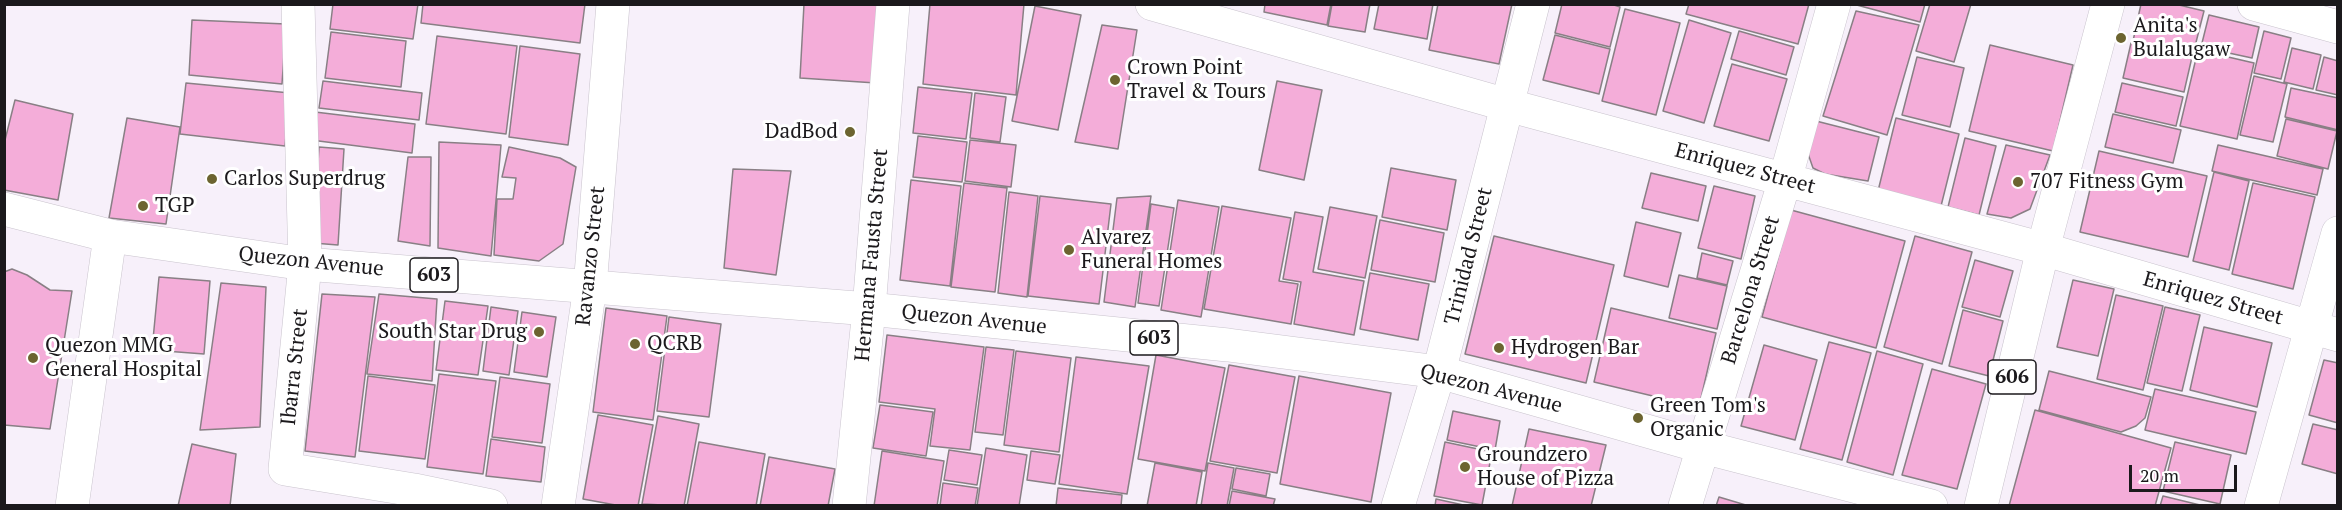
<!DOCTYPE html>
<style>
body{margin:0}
#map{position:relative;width:2342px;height:510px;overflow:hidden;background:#f7f0fa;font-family:"PT Serif",serif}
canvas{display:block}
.frame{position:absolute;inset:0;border:6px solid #1b191c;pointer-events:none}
.scale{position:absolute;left:2129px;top:465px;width:108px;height:27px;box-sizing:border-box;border:3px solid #1b191c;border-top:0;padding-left:8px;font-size:18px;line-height:21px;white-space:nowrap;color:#1b191c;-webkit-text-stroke:4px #fff;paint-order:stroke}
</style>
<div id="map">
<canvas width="2342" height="510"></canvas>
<div class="frame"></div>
<div class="scale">20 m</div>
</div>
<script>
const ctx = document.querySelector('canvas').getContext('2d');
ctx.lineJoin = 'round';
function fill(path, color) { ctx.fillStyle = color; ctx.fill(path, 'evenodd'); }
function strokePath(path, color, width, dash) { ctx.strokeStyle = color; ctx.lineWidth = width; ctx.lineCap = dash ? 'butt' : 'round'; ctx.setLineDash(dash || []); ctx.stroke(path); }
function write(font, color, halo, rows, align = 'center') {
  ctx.font = font + ' "PT Serif",serif'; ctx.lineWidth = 6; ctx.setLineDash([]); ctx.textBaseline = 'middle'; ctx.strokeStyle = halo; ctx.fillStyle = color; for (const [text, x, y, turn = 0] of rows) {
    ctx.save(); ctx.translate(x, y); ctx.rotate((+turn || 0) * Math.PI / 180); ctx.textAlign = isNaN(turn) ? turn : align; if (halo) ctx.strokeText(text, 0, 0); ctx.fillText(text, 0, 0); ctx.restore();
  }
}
const building = new Path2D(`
 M333,4H418L413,39L330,29Z
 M423,4H585L580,43L421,23Z
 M804,4H883L876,83L800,78Z
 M930,4H1024L1016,95L923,84Z
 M1265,4H1331L1327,25L1264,12Z
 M1332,4H1370L1365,32L1328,26Z
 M1379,4H1433L1427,39L1374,29Z
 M1438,4H1512L1499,64L1429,50Z
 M1562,4H1611L1620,7L1610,47L1555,33Z
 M1689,4H1809L1798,44L1686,14Z
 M1853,4H1925L1920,22Z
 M1930,4H1971L1954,62L1916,51Z
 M2141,4H2175L2204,11L2193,54L2133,41Z
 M1035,6L1081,15L1058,130L1012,121Z
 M1625,9L1680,23L1656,115L1602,101Z
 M1856,11L1919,25L1887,135L1823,116Z
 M2209,15L2259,27L2252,58L2201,47Z
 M192,20L286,24L282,84L189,75Z
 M1689,20L1731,33L1704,123L1663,111Z
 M1102,25L1137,30L1118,149L1075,142Z
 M1739,31L1794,47L1786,75L1731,59Z
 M2264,31L2291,38L2281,79L2254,73Z
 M331,32L406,41L401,87L325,78Z
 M1555,35L1610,49L1599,94L1543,80Z
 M437,36L517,46L506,134L426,124Z
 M2131,43L2192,57L2184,92L2123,78Z
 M1990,45L2073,65L2053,151L1969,131Z
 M520,46L580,54L568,145L509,137Z
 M2292,48L2321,55L2313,89L2284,82Z
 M2198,50L2254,63L2237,139L2180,126Z
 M1917,57L1964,68L1950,127L1902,115Z
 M2324,57L2338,61V95L2316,90Z
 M1732,64L1787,79L1769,141L1714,126Z
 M2254,76L2287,84L2273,142L2240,135Z
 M323,81L422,93L419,120L319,108Z
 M1277,81L1322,90L1304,180L1259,170Z
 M186,83L290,93L285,146L180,134Z
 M2122,83L2183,97L2176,126L2115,112Z
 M918,87L972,93L966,139L913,133Z
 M2291,88L2338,98V130L2285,117Z
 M975,93L1006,97L1000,142L970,138Z
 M15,100L73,114L58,200L4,190V144Z
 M315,112L415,124L412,153L311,140Z
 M2113,114L2181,130L2173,163L2105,147Z
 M127,118L180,127L166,224L109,218Z
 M1896,118L1959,134L1941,206L1878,191Z
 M2286,119L2337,131L2328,169L2277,156Z
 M1816,121L1879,137L1868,181L1825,174L1813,168L1806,148Z
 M918,136L967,142L962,182L913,177Z
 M1965,138L1996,146L1979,215L1948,207Z
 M970,140L1016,145L1011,187L965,181Z
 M439,142L501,145L491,256L438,248Z
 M2006,145L2050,155L2030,209L2011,218L1987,214Z
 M2218,145L2323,169L2317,195L2212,171Z
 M319,147L344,149L338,245L313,243Z
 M509,147L560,158L576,167L563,244L539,261L494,255L497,199H513L516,178L502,177Z
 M2099,151L2207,176L2188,257L2080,232Z
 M408,157H431L430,246L398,241Z
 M1391,168L1456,180L1447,230L1382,217Z
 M733,169L791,171L776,275L724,268Z
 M2214,172L2249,181L2229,270L2193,261Z
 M1651,173L1706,186L1698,221L1642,208Z
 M911,180L961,186L950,286L900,280Z
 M964,183L1007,188L995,292L951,287Z
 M2253,183L2315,197L2293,289L2232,274Z
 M1714,186L1755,196L1741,259L1698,248Z
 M1009,192L1038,196L1027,297L998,293Z
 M1040,196L1111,204L1099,304L1028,296Z
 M1151,196L1135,307L1104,302L1117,198Z
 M1178,200L1219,207L1201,317L1161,310Z
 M1151,204L1174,208L1159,306L1138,303Z
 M1222,206L1291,218L1279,281L1298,284L1291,324L1204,309Z
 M1330,207L1377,216L1365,278L1318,269Z
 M1791,210L1905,241L1876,348L1762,317Z
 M1295,212L1323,217L1313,272L1364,281L1354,335L1294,324L1301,282L1283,279Z
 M1380,220L1444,233L1435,282L1371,270Z
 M1636,222L1681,233L1668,287L1624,276Z
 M1494,236L1614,265L1586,383L1465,354Z
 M1915,236L1972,252L1942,364L1884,347Z
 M1702,253L1733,261L1727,285L1697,278Z
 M1975,260L2013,271L2000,317L1962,307Z
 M12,269L27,275L50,290L72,291L50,429L4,425V272Z
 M1370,273L1429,284L1418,340L1360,329Z
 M1679,275L1727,286L1717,329L1669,318Z
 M159,277L210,281L204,354L152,350Z
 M2073,280L2114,289L2098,356L2057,347Z
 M221,283L266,287L260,427L200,430Z
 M322,294L375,297L355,457L305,451Z
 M379,294L437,299L432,381L367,374Z
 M2116,295L2163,306L2143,390L2097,379Z
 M445,301L488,306L478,375L436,370Z
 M491,307L518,311L509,375L483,371Z
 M2165,307L2200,315L2182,391L2147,383Z
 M606,308L667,316L653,420L593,412Z
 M1611,308L1716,333L1699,407L1594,382Z
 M1963,310L2003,321L1989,376L1949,366Z
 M522,312L556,317L547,377L514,372Z
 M669,317L721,324L709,417L657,411Z
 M2204,327L2272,343L2257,407L2190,390Z
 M887,335L984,347L970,450L930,446L935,409L879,402Z
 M1829,342L1871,353L1842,460L1800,449Z
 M1764,345L1817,360L1795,440L1741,426Z
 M986,347L1014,350L1003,435L975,432Z
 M1016,351L1071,358L1059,452L1004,445Z
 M1877,351L1923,364L1893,475L1847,462Z
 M1156,355L1225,368L1205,471L1138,459Z
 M1076,357L1149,366L1127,494L1059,484Z
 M2324,360L2338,363V423L2309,415Z
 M1229,365L1295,377L1277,473L1210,461Z
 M1932,369L1986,384L1957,489L1902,475Z
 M2049,371L2151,397L2145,418L2136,426L2121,432L2039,410Z
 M439,374L496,381L483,474L427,467Z
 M368,376L435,385L425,459L359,451Z
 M1299,376L1391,393L1371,502L1280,484Z
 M500,377L550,384L542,443L492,437Z
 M2155,389L2256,412L2246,454L2145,430Z
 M880,405L933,412L926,456L873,448Z
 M2035,410L2171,448L2155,506H2009Z
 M1453,411L1500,421L1495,450L1447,440Z
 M598,415L653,425L638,506H621L583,499Z
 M658,416L699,424L684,506L642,504Z
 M2313,424L2338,430V474L2302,464Z
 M1529,429L1606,445L1591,506H1512Z
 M491,439L545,447L541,482L486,476Z
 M699,442L765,454L756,506H687Z
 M1445,442L1492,452L1482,505L1434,496Z
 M2175,442L2231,455L2220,504L2163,491Z
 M192,444L236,454L230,506H178Z
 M986,448L1027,455L1019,506H977Z
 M949,450L982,455L977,485L944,480Z
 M882,451L944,461L937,506H874Z
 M1031,451L1060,455L1055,484L1027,480Z
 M769,457L835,469L828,506H760Z
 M1155,463L1202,472L1196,506H1147Z
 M1208,463L1234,468L1227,506H1201Z
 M1236,468L1270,474L1266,496L1232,489Z
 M943,483L978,488L975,506H940Z
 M1058,488L1122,495L1121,506H1056Z
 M1232,491L1275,499L1273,506H1229Z
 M2163,496L2204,506H2160Z
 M1719,497L1749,506H1716Z
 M1436,499L1468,506H1435Z`);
fill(building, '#f4add9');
strokePath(building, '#897f85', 1.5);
const minor = new Path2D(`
 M298,4L305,264L285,469L414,490L491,506
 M1152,4L1507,105L2043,249L2338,335
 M72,506L110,236
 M558,506L590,287L613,4
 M849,506L869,309L893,4
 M1398,506L1439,372L1533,4
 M1685,506L1785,180L1834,4
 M2261,506L2338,233`);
const major = new Path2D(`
 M2254,4L2338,27
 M4,209L110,236L305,264L869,309L1228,345L1439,372L1703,447L1931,506
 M1981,506L2043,249L2108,4`);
strokePath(minor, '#c9c3cd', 34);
strokePath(major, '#c9c3cd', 34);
strokePath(minor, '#fff', 33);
strokePath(major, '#fff', 33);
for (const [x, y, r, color] of [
 [2121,38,6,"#6c6430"],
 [1115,80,6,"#6c6430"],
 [850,132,6,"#6c6430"],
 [212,179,6,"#6c6430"],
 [2018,182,6,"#6c6430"],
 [143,206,6,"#6c6430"],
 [1069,250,6,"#6c6430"],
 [539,332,6,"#6c6430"],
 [635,344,6,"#6c6430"],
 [1499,348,6,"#6c6430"],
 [33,358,6,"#6c6430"],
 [1638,418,6,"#6c6430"],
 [1465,467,6,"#6c6430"]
]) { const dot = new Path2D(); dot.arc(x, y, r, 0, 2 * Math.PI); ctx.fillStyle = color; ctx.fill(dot); strokePath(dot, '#fff', 2); }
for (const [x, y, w] of [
 [434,275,48],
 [1154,338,48],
 [2012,377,48]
]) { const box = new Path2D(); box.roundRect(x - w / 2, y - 17, w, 34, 4.5); ctx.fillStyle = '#fff'; ctx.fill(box); strokePath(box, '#1b191c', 1.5); }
write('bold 20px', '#1b191c', null, [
 ["603",434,275],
 ["603",1154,338],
 ["606",2012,377]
]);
write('21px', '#1b191c', '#fff', [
 ["Anita's",2133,26],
 ["Bulalugaw",2133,50],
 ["Crown Point",1127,68],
 ["Travel & Tours",1127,92],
 ["DadBod",838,132,"right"],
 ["Carlos Superdrug",224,179],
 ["707 Fitness Gym",2030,182],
 ["TGP",155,206],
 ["Alvarez",1081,238],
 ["Funeral Homes",1081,262],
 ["South Star Drug",527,332,"right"],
 ["QCRB",647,344],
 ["Quezon MMG",45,346],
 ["General Hospital",45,370],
 ["Hydrogen Bar",1511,348],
 ["Green Tom's",1650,406],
 ["Organic",1650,430],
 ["Groundzero",1477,455],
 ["House of Pizza",1477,479]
], 'left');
write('21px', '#1b191c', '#fff', [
 ["Enriquez Street",1745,169,15],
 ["Hermana Fausta Street",872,255,-85],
 ["Ravanzo Street",591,256,-84],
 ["Trinidad Street",1469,256,-76],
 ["Quezon Avenue",311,262,6],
 ["Barcelona Street",1751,290,-73],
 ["Enriquez Street",2213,299,16],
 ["Quezon Avenue",974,320,6],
 ["Ibarra Street",295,367,-84],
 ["Quezon Avenue",1491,389,14]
]);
</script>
